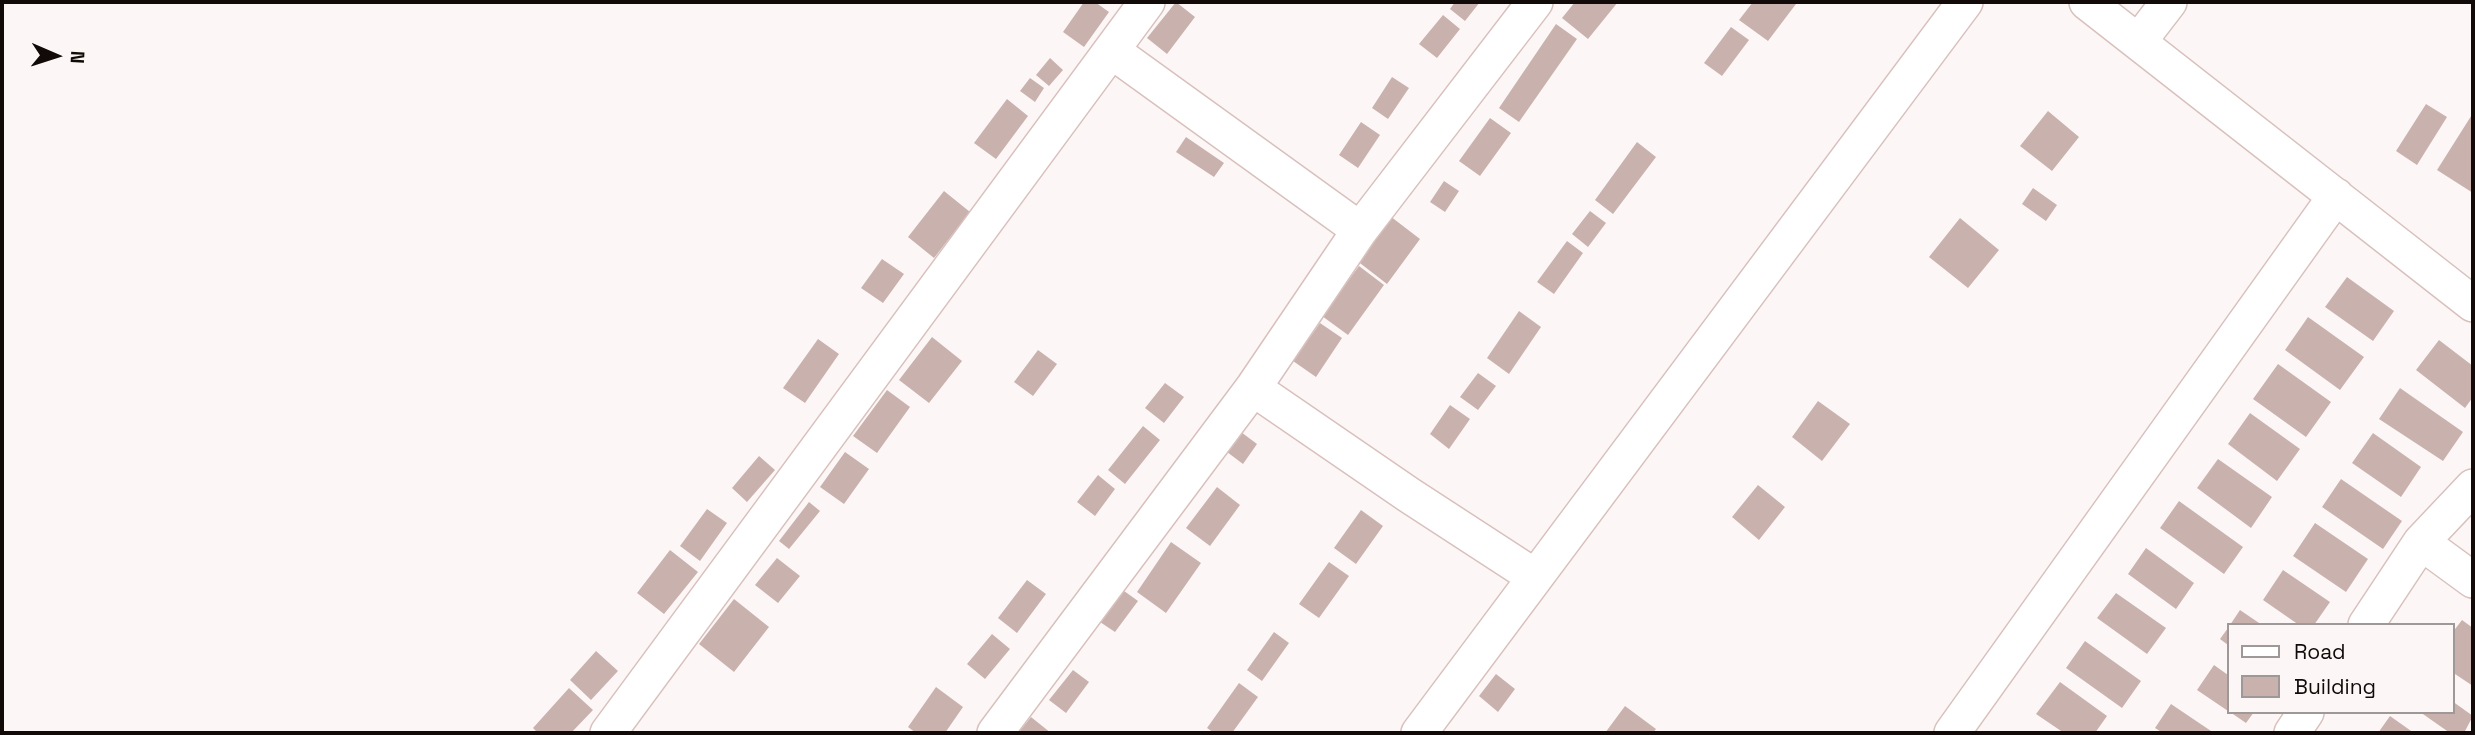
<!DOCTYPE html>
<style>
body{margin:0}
#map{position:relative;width:2475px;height:735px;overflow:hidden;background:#fcf7f6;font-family:"Space Grotesk",sans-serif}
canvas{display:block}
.frame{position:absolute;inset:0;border:4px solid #110a09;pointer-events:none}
.legend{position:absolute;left:2227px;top:623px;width:228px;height:91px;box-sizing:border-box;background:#fcf7f6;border:2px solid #9e9897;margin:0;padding:9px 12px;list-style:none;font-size:21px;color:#110a09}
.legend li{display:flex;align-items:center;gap:14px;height:35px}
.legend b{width:35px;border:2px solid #9e9897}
.north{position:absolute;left:21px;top:21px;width:70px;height:70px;-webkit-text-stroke:5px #fcf7f6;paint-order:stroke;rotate:93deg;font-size:19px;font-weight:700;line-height:28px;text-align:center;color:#110a09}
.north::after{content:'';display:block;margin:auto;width:24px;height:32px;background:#110a09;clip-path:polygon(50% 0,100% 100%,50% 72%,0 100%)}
</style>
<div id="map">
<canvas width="2475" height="735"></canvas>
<div class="frame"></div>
<ul class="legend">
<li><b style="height:9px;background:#fff"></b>Road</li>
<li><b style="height:19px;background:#c9b2ae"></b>Building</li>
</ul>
<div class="north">N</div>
</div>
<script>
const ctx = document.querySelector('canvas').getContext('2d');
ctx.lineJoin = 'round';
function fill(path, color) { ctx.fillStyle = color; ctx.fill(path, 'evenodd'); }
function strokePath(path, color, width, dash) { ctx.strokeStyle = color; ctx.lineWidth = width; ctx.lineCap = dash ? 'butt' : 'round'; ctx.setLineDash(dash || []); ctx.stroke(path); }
fill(new Path2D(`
 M1084,2H1095L1109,12L1084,47L1063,32Z
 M1176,2L1195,17L1167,54L1147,38Z
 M1455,2H1480L1465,21L1450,9Z
 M1575,2H1618L1588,39L1562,18Z
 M1753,2H1793L1796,4L1768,41L1739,20Z
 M1443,15L1460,29L1437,58L1419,44Z
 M1556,24L1577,39L1519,122L1499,108Z
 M1731,27L1749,40L1722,76L1704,63Z
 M1050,58L1063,70L1049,86L1036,75Z
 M1392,77L1409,88L1388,119L1372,108Z
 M1030,78L1044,88L1035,102L1020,91Z
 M1007,99L1028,116L996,159L974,143Z
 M2426,104L2447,117L2417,165L2396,151Z
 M2048,111L2079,137L2052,171L2020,146Z
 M2473,113V193L2437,170Z
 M1490,118L1511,133L1480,176L1459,161Z
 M1361,122L1380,135L1358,168L1339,155Z
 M1186,137L1224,163L1214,177L1176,152Z
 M1637,142L1656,157L1613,214L1595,200Z
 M1444,181L1459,191L1445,212L1430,202Z
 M2033,188L2057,205L2046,221L2022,204Z
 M944,191L970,212L934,258L908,237Z
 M1590,211L1606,223L1588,247L1572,234Z
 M1390,216L1420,239L1387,284L1356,260Z
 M1960,218L1999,250L1968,288L1929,257Z
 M1567,241L1583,253L1554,294L1537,282Z
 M882,259L904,274L883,303L861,288Z
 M1359,266L1384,285L1348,335L1322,316Z
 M2347,277L2394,311L2373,341L2325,307Z
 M1519,311L1541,327L1509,374L1487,358Z
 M2308,317L2364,357L2340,390L2285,350Z
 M1320,323L1342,338L1316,377L1293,361Z
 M932,337L962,361L929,403L899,380Z
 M818,339L839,354L805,403L783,388Z
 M2439,340L2473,366V397L2465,408L2416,370Z
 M1038,350L1057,364L1033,396L1014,382Z
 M2278,364L2331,402L2306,437L2253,399Z
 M1478,373L1496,386L1478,410L1460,397Z
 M1165,383L1184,397L1164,423L1145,408Z
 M2400,388L2463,432L2443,461L2379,419Z
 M887,390L910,407L877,453L853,436Z
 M1818,401L1850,424L1822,461L1792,437Z
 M1450,405L1470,419L1449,449L1430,434Z
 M2250,413L2300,449L2277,481L2228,444Z
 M1143,426L1160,440L1125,484L1108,470Z
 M1241,432L1257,444L1243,464L1227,452Z
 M2373,433L2421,467L2401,497L2352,463Z
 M845,452L869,469L844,504L820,487Z
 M759,456L775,470L747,502L732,488Z
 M2218,459L2272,497L2251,528L2197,488Z
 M1098,475L1115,489L1095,516L1077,502Z
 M2341,479L2402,521L2383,549L2322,507Z
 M1758,485L1785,507L1759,540L1732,517Z
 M1217,487L1240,505L1210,546L1186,528Z
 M2179,501L2243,547L2224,574L2160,528Z
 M809,502L820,511L789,549L779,541Z
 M707,509L727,523L700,561L680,546Z
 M1361,510L1383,526L1356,564L1334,548Z
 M2315,523L2368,559L2346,592L2293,556Z
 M1171,542L1201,563L1166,613L1137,592Z
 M2146,548L2194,583L2176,609L2128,574Z
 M670,550L698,572L664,614L637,593Z
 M777,558L800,576L778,603L755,585Z
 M1329,562L1349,576L1319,618L1299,604Z
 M2283,570L2330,602L2314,625H2299L2263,600Z
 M1027,580L1046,594L1017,633L998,618Z
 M1120,588L1138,601L1115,632L1097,620Z
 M2116,593L2166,628L2147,654L2097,618Z
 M734,599L769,627L734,672L699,644Z
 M2240,610L2262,625H2230Z
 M2462,620L2473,628V686L2452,672V633Z
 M2228,628V645L2220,639Z
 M1274,632L1289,643L1262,681L1247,670Z
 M992,634L1010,649L985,679L967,664Z
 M2085,641L2141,681L2122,708L2066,668Z
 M596,651L618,671L591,700L570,680Z
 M2214,665L2228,675V711L2197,690Z
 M1073,670L1089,682L1066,713L1049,700Z
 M1496,674L1515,689L1498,712L1479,696Z
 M2060,682L2107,716L2095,733H2064L2036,714Z
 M1239,683L1258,697L1232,733H1214L1207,728Z
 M936,687L963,707L945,733H916L908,727Z
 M569,688L593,710L571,733H538L533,728Z
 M2452,701L2473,716L2464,733H2450L2420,712H2452Z
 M2171,704L2214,733H2163L2155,728Z
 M1625,706L1656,729L1653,733H1605Z
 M2230,712H2254L2246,723Z
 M2390,716L2414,733H2378Z
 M1031,717L1051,733H1018Z`), '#c9b2ae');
const minor = new Path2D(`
 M2087,2L2473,304
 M2139,41L2169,2
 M1112,51L1360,230
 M1253,388L1409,495L1535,577
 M2421,542L2473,580
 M2366,625L2421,542L2473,487
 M608,733L1147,2
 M995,733L1253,388L1360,230L1535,2
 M1419,733L1965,2
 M1952,733L2336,196
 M2292,733L2306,712`);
strokePath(minor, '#d8c1bd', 38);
strokePath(minor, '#fff', 35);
</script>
